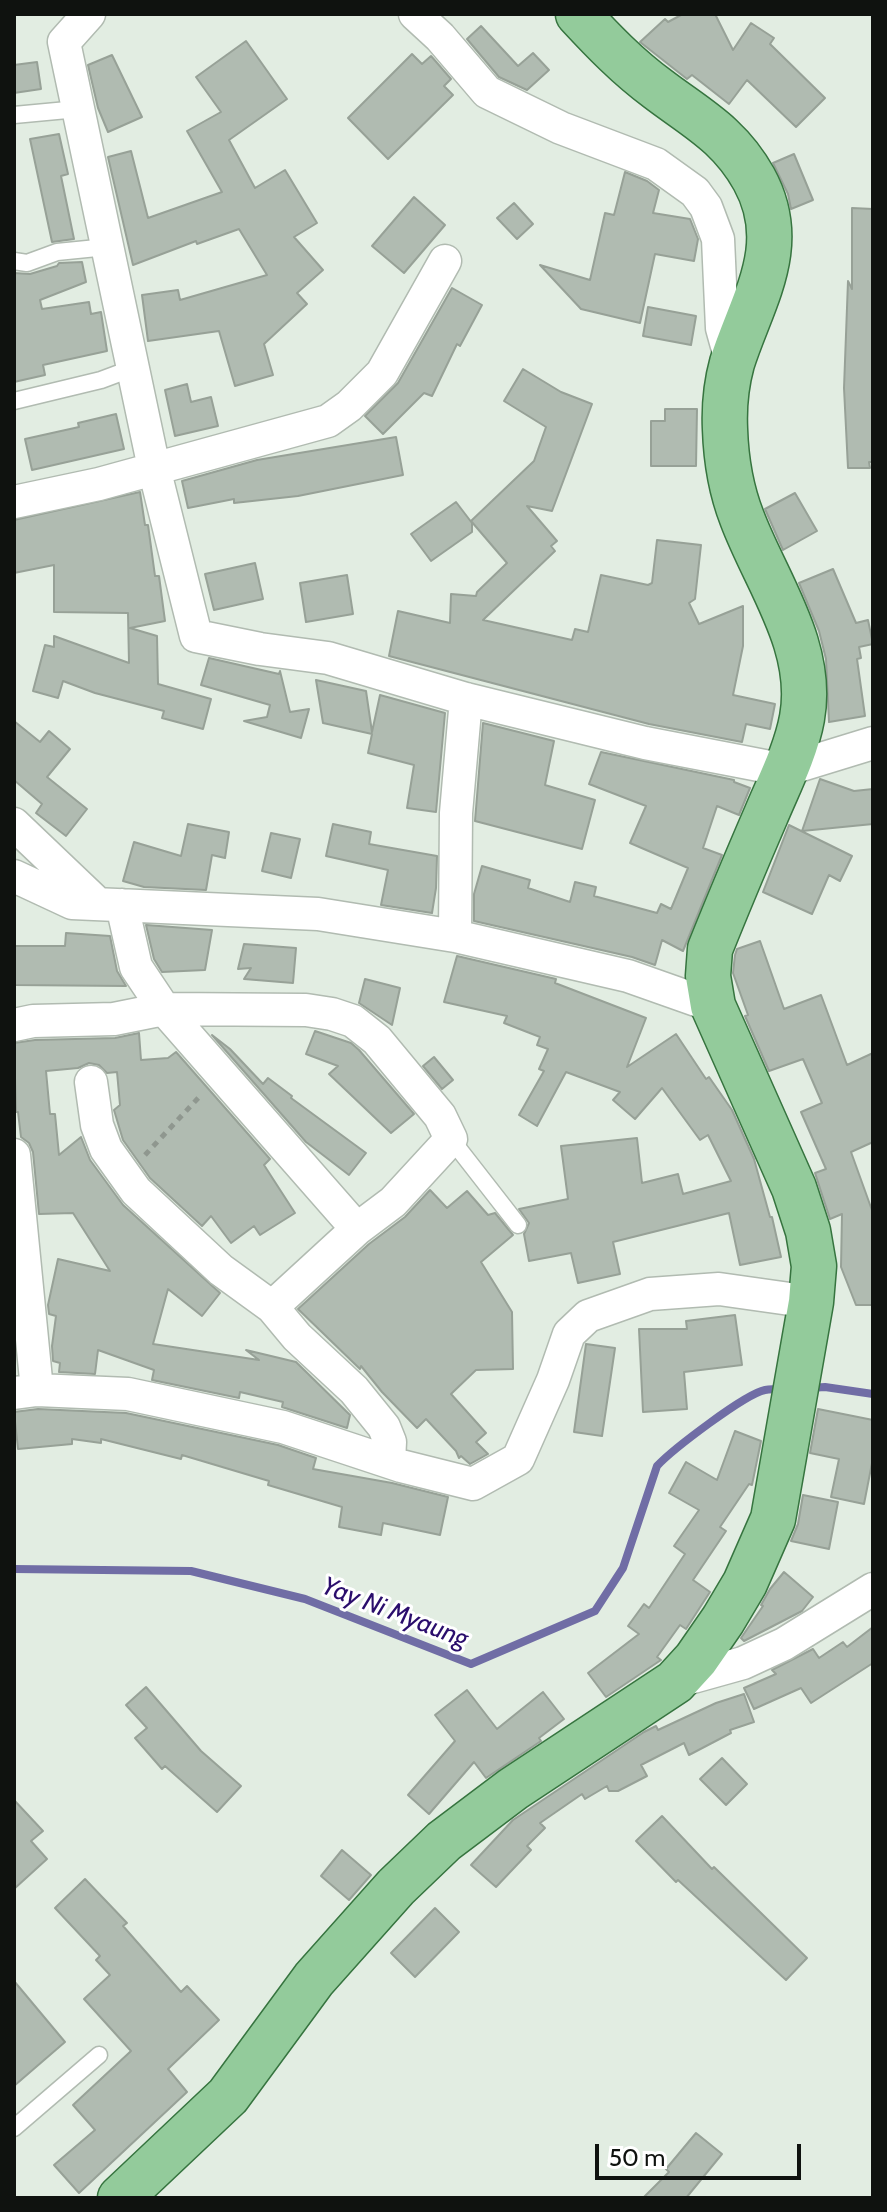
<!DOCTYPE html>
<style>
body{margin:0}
#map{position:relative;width:887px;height:2212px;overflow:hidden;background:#e2ede2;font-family:Cabin,sans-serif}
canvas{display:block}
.frame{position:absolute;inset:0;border:16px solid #0f120f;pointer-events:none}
.scale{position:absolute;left:595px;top:2144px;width:206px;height:36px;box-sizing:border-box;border:4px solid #0f120f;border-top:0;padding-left:10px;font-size:24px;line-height:28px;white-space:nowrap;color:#0f120f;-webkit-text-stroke:6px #fff;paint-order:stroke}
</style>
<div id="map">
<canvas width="887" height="2212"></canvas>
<div class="frame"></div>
<div class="scale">50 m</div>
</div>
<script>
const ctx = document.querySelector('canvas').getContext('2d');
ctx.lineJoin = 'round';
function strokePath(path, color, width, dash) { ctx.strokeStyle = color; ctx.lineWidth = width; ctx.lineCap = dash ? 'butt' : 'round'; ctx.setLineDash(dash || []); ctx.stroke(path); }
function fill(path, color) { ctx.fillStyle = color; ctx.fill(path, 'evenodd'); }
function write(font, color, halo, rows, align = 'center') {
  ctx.font = font + ' Cabin,sans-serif'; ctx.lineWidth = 6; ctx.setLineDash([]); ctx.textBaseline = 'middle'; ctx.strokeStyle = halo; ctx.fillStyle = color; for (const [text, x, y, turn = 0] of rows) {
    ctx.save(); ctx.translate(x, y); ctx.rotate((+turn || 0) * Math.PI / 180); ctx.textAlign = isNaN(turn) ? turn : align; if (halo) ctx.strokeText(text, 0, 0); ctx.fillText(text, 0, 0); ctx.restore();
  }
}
strokePath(new Path2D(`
 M810,1388L825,1387L873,1394
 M14,1569L191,1571L305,1599L471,1664L595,1611L623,1568L657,1466C673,1449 745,1394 765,1390C771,1389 778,1389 784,1389`), '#706da5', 8);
const building = new Path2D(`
 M683,14H715L733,50L751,23L774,38L770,44L825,98L796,127L747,80L729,104L692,75L687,79L640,42L665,19L668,22Z
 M481,26L518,66L533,53L549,70L527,90L499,77L467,39Z
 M246,41L287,99L229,140L255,188L285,170L317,223L294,237L323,270L297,293L307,304L264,344L273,375L235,386L219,331L148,341L142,295L178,290L180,300L267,275L239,229L197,244L196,241L133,265L108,157L131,151L148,218L222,192L187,131L221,112L196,77Z
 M412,54L422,64L431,56L438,64L451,79L444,86L453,95L388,159L348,118Z
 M112,55L142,117L108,132L98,108L88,65Z
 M37,62L41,89L14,93V65Z
 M59,134L68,174L61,176L74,239L52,242L30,139Z
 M794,154L813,200L791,209L788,194L773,163Z
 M625,172L647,181L659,190L653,213L690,219L698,239L694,261L655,254L640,323L581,309L540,265L590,280L605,213L614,215Z
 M414,197L445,225L404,273L372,246Z
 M514,203L533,224L517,239L497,218Z
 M852,208L873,209V462H869L870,468H848L844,388L848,281L852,289Z
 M82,262L86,282L40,300L42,309L89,302L91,314L101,312L107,351L43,365L45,375L14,382V273L30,274L57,266L59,263Z
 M452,288L482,305L460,346L457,344L432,396L424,393L383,434L365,416L398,383Z
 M648,307L696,316L691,345L643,336Z
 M523,369L561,392L592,404L552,511L527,506L557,541L551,546L555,551L483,620L572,640L575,629L588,632L601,575L648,585L652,583L657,540L701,545L695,599L689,603L699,624L743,606V646L733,695L775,704L770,729L746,724L742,742L649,724L389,656L398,611L450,623L451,594L476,596L477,592L507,563L471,521L534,461L546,427L504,401Z
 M187,384L191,402L211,397L218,426L175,436L165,390Z
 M665,409H697L696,466H651V421H665Z
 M116,414L124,449L32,470L25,439L79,427L78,423Z
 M396,437L403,475L298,496L234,503V499L188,508L182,481L257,460Z
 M140,492L145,525H148L155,576H159L165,621L130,628L157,636L158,684L211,699L203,729L162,718L164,711L95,693L63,681L58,698L33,691L45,645L54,647V636L129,663L128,613L54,612V565L14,573V520Z
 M795,493L817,531L783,550L765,509Z
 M456,502L472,523V532L431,561L411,534Z
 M255,563L263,599L214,610L205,574Z
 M833,569L856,623L868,620L873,644L859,647L861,658L857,659L865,716L829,722L826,659L819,631L799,583Z
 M347,575L353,614L306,622L300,583Z
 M209,658L279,674L280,671L290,712L309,709L301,738L244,721L267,717L270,705L201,685Z
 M316,680L366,691L372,732L380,695L445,713L436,812L407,808L414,765L368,753L372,734L323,723Z
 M14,721L40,742L49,731L70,749L47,777L87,809L66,836L36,813L42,804L14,780Z
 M483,723L554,741L545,785L595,800L582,849L475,821Z
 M601,752L734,780V782L750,788L739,815L717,806L703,848L722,855L683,951L662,940L655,965L632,957L474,921V894L482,866L530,880L528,888L570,902L575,882L596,887L594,896L657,913L661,904L671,909L688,868L630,843L646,806L589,784Z
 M820,779L854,791L873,789V824L802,831Z
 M188,824L229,832L225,858L212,855L206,890L144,887L123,881L134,842L181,856Z
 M333,824L371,832L369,844L437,856L436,888L432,913L381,905L388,870L326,856Z
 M789,825L852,856L840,881L829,875L812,914L763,892Z
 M271,833L300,839L291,878L262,871Z
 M146,925L212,930L205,970L162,972L154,959Z
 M66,933L110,936L117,971L126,986L14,985V946H65Z
 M760,941L784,1009L821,995L847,1065L873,1053V1142L851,1152L873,1213V1305H856L841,1267L842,1214L830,1219L815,1173L826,1169L801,1112L822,1103L803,1059L769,1071L745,1016L748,1015L733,973L735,955L737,949Z
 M244,944L296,948L293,983L244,979L251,968L238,969Z
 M457,956L556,979L555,983L646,1018L627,1067L676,1034L706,1079L709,1077L732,1110L754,1159L770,1217H772L781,1257L740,1265L729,1213L613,1242L620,1274L578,1283L571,1253L529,1261L524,1234L529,1223L519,1209L568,1199L561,1146L637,1138L642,1183L678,1174L683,1194L731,1181L708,1135L700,1140L662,1088L635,1119L613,1100L620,1092L566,1072L537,1126L519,1115L544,1071L539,1069L548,1049L537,1045L540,1037L504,1023L507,1016L444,1002Z
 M365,979L400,988L392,1025L359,1003Z
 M315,1031L351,1043L359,1050L414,1114L391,1133L329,1074L338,1066L306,1054Z
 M139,1033L141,1060L168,1058L176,1052L270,1159L264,1165L295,1213L260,1235L254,1226L231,1243L211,1216L202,1226L150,1178L123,1140L114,1110L120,1105L117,1072L107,1073L99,1065L89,1063L78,1068L46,1071L50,1114H55L59,1155L81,1137L90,1160L123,1205L220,1293L202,1316L168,1289L153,1344L259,1360L246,1350L296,1362L350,1415L347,1428L282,1407L283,1402L240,1392L239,1398L152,1380L154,1370L98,1350L95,1374L59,1372L60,1363L53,1361L52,1346L56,1316L49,1314L48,1305L58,1259L110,1271L73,1213L39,1214L33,1152L29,1143L21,1137L18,1112H16L14,1043L35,1040L115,1038Z
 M212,1035L230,1049L263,1084L268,1078L292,1096L291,1098L366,1153L349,1175L306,1142Z
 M434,1057L453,1080L442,1089L423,1066Z
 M430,1190L447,1208L467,1191L488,1215L495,1213L513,1235L481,1262L512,1312L513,1369L476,1370L451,1394L486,1433L476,1442L488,1454L470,1464L461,1456L459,1458L456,1451L426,1419L417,1428L382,1392L361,1366L360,1369L298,1309L369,1244L405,1217Z
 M735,1315L742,1365L684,1372L687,1409L643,1412L639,1329H687L686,1321Z
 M586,1344L615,1348L602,1436L574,1432Z
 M38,1409L126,1413L278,1445L316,1458L313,1469L392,1483L448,1497L440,1535L383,1523L381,1535L339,1527L342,1507L268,1485L269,1481L182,1455L181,1459L101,1439V1443L72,1439V1444L18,1449L14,1412Z
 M818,1409L873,1420V1458L864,1504L831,1497L839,1459L810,1453Z
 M735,1431L761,1441L752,1485L749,1484L720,1527L726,1531L693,1580L710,1592L686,1629L680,1625L657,1657L661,1660L606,1697L588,1673L639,1634L628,1626L644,1604L649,1608L685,1554L674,1546L699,1510L669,1493L686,1462L717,1480Z
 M803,1495L838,1502L829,1549L791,1541L798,1524Z
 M784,1572L813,1597L802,1611L744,1641L741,1638L763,1606L761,1605L770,1589Z
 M873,1627V1663L811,1703L801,1688L754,1709L744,1688L776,1674L772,1670L813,1649L819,1658L843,1642L847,1647Z
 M146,1687L201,1751L241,1786L217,1812L165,1766L162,1769L135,1738L147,1728L126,1705Z
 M467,1690L497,1729L543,1692L564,1719L539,1738L541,1741L486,1778L474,1762L429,1814L408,1795L455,1741L435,1715Z
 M744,1694L754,1722L730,1730L731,1733L689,1755L684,1743L641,1765L647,1776L618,1791H609L607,1786L585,1799L582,1794L540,1823L545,1828L527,1846L531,1850L496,1887L471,1865L513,1820L644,1732L656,1726L658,1730L716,1703Z
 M722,1758L747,1784L726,1805L700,1779Z
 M14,1800L43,1831L31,1841L47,1859L14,1889Z
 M662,1816L712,1869L714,1867L807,1958L786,1980L678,1880L676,1882L636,1841Z
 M342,1850L371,1875L349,1900L321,1876Z
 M85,1879L127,1923L123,1926L181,1992L187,1986L219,2020L168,2069L187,2092L79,2193L54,2165L95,2130L73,2105L131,2051L84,1999L110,1975L96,1960L100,1956L55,1908Z
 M435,1908L459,1932L415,1977L391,1953Z
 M14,1981L65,2042L14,2086Z
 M696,2133L722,2154L686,2198H643L669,2172L666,2169Z`);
fill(building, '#b0bbb1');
strokePath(building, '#97a197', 2);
const service = new Path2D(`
 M14,115L78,109
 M14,261L27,263L57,252L107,247
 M14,401L101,380L133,368
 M451,1139L518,1225
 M14,2128L99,2055`);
const minor = new Path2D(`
 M89,14L64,42L154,468L196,636L260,649L328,658L466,699L645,743L785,770L873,743
 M415,14L440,37L487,92L561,128L656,164L695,192L706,207L718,239L722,328L732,364
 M14,502L99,484L328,421L349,406L382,373L445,261
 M14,824L98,904
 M14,876L72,903L318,914L455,936L628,976L713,1006
 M122,905L136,967L164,1009L357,1229
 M455,936L456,813L466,699
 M14,1025L33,1021L114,1019L164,1009L306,1010L332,1014L353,1021L377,1040L440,1116L451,1139L393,1202L357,1229L272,1307
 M91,1082L97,1125L106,1149L136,1191L221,1270L272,1307L297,1337L354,1390L384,1427L390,1442L389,1461
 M14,1155L37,1390
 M14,1393L37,1390L128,1394L283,1427L401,1466L473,1484L518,1459L553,1380L569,1334L588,1316L650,1294L719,1289L811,1302
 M675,1682L743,1663L784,1644L873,1589`);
const primary = new Path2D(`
 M120,2198L228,2096L314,1979L396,1887L444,1841L513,1789L675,1682L696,1659L723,1620L745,1583L773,1519L811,1302L814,1266L808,1231L794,1188L713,1006L708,976L710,949C728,904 747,859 766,815C779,784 796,751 802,718C815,646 766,582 742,518C731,490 726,459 725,429C724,407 726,385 732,363C752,300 791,246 754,179C729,134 696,118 658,89C628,67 603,41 578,14`);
strokePath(service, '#b1bbb1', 19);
strokePath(minor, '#b1bbb1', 35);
strokePath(primary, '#36743f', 47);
strokePath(new Path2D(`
 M145,1155L201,1095`), '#8f978f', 5, [6, 6]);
strokePath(service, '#fff', 16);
strokePath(minor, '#fff', 32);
strokePath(primary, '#93cb9b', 44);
write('italic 26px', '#2a0d6c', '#fff', [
 ["Yay Ni Myaung",395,1613,21]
]);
</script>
